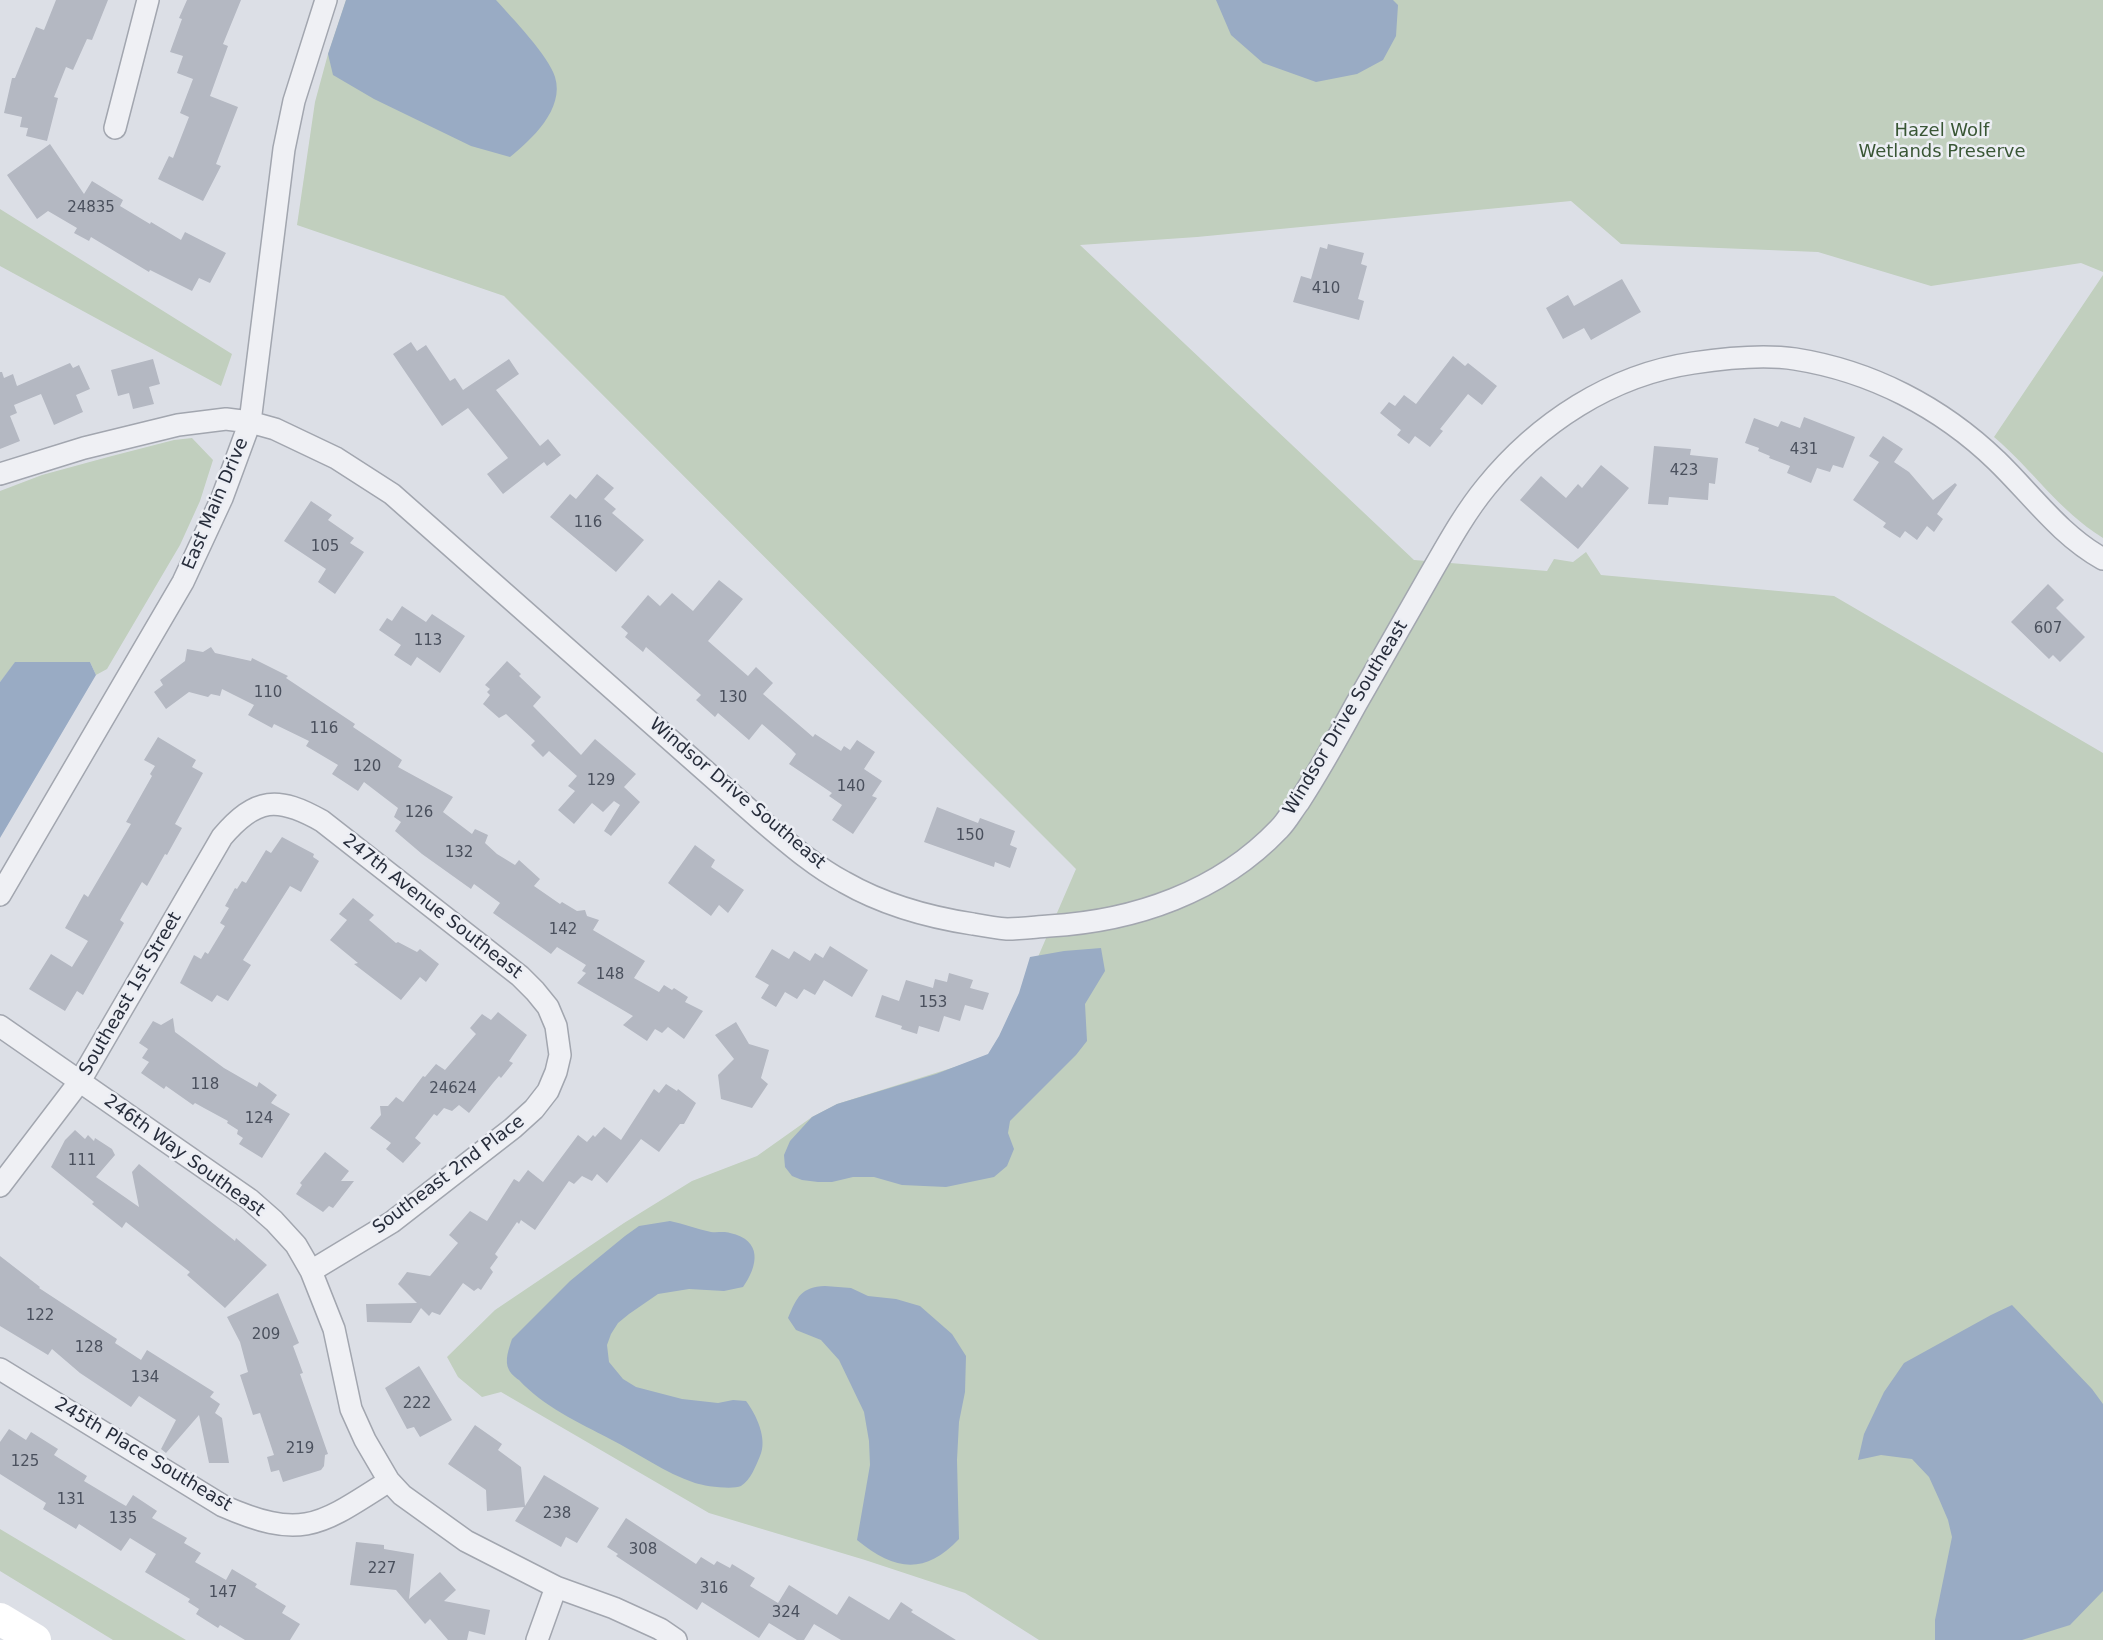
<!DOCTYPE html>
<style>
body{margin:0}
canvas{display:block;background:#dcdfe6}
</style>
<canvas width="2103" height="1640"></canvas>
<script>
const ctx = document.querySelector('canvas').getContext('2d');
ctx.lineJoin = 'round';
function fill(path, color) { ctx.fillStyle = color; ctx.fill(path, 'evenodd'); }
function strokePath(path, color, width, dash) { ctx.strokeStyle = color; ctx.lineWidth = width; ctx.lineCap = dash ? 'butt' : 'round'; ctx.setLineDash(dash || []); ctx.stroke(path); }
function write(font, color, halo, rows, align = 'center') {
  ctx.font = font + ' "DejaVu Sans",sans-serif'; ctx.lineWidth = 5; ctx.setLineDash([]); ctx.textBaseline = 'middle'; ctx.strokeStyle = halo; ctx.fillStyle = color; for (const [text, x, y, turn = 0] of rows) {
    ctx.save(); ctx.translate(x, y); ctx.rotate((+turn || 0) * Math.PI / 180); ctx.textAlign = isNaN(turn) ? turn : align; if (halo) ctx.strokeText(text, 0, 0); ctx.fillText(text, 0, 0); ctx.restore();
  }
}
fill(new Path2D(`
 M346,0H2103V272L2081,263L1931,286L1818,252L1621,244L1571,201L1197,237L1080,245L1414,560L1547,571L1554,559L1573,562L1586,552L1601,575L1834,596L2103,753V1640H1039L965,1593L865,1560L709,1513L501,1392L482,1397L458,1377L447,1357L495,1310L624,1223L692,1181L757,1156L812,1117L837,1104L996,1054L1076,869L504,296L297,225L315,102L328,54Z
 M0,209L232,354L221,386L0,266Z
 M2103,275V538C2058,510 2033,470 1994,437Z
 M192,438L213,460L200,501L180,545L107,669L96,675L90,662H16L0,682V491L42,475L108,457L174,440Z
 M0,1529L186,1640H113L0,1571Z`), '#c1cfbe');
fill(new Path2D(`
 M346,0H496C512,18 549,56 555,77C565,109 531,140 510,157L471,146L374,99L333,75L328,54Z
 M1216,0H1393L1398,5L1396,36L1383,60L1357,74L1316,82L1263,63L1231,35Z
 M15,662H90L96,675L0,838V682Z
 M1101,948L1105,971L1085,1004L1087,1041L1076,1055L1010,1121L1008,1133L1014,1149L1007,1166L994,1177L946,1187L902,1185L874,1177H853L832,1182H818L802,1180L792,1176L785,1167L784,1155L790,1141L812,1117L837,1104L936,1074L988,1054L999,1036L1019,993L1030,957L1064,951Z
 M670,1221C684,1224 697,1229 711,1232C717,1233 724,1231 730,1233C763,1240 758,1266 743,1287L724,1291L689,1289L658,1294L629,1314L618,1323L611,1334L607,1345L609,1362L623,1379L636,1387L682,1399L718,1403L733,1400L746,1401C756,1414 768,1439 760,1456C756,1465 751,1480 741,1486C732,1490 704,1486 695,1483C665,1473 638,1453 610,1439C578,1422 544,1407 519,1380C516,1378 511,1374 509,1370C504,1361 509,1348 512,1339L570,1281L625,1236L639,1226Z
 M825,1286L851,1288L868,1296L896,1299L920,1306L952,1334L966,1356L965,1392L959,1422L957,1460L959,1539C924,1576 894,1570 857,1540L870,1465L869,1441L864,1412L839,1360L821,1340L796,1330L788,1318C797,1297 801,1287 825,1286Z
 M2012,1305L2092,1389L2103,1404V1591L2070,1625L2022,1640H1935V1620L1952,1537L1948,1520L1939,1499L1929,1477L1912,1459L1881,1455L1858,1460L1864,1434L1884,1392L1904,1363L1991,1315Z`), '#99abc4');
fill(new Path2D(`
 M56,0H108L92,40L87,39L73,70L66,67L54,97L58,98L47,141L26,136L28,128L20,127L22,117L4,113L12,78H15L36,27L44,30Z
 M187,0H241L223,44L228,46L210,96L238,107L216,164L221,166L203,201L158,179L169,156L173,158L189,117L180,113L193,79L177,73L183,56L170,52L182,19L179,18Z
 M50,144L84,194L92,181L123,200L120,206L150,224L151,222L181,240L185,232L226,253L210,283L199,278L192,291L150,270L149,272L91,237L89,241L74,233L77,228L48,211L37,219L7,175Z
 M1328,244L1364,253L1361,264L1367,266L1358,299L1364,301L1359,320L1293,302L1301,276L1311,279L1320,247L1327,249Z
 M1622,279L1641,312L1591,340L1584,328L1563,339L1546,308L1568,295L1574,306Z
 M411,342L417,351L426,345L450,381L455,378L463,390L509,359L519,374L496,390L540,446L548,439L561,455L547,466L544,462L503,494L487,474L508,458L468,408L442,426L393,354Z
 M1453,356L1465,366L1468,363L1497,386L1482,405L1468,394L1440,429L1443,431L1430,447L1415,436L1409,444L1397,435L1401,430L1380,413L1389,402L1395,406L1404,395L1416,404Z
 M153,359L160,384L149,387L154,404L133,409L129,393L118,396L111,370Z
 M70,363L73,368L79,365L90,389L76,395L83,412L54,425L41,394L14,405L17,413L10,416L20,441L0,449V372H2L4,378L13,374L17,386Z
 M1804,417L1855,437L1843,468L1833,465L1830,472L1817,468L1811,483L1787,473L1790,466L1769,458L1770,456L1758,451L1759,448L1745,443L1754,418L1778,427L1781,421L1800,428Z
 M1883,436L1903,449L1894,462L1909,472L1933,500L1955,483L1957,485L1937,514L1943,519L1934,532L1927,526L1917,540L1905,531L1900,538L1883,527L1886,523L1853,500L1879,462L1869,456Z
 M1654,446L1691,449L1690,455L1718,458L1715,484L1709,483L1708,500L1669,497L1668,505L1648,504Z
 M1601,465L1629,488L1578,549L1520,500L1541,476L1566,498L1578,484L1582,488Z
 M597,474L614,488L604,499L616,509L612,513L644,540L616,572L550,517L570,494L576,499Z
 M311,501L332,515L328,520L354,538L350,543L364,552L335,594L318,582L326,569L284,541Z
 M719,580L743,599L708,641L748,676L756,667L773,683L763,694L813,737L815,734L841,751L844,746L850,750L857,740L875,752L864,769L882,781L872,796L877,798L853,834L832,820L842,805L829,796L832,793L789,764L796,754L791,749L762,724L749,740L718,713L715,717L696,700L701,695L646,647L643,652L625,637L628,633L621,627L648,595L660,606L672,593L693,611Z
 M2048,584L2064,600L2056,608L2085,637L2060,662L2053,655L2049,659L2011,622Z
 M402,606L426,622L432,614L465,636L440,673L417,657L411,666L394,655L401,645L379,630L387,618L392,621Z
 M211,647L215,653L251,661L252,658L288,676L286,678L355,724L353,727L402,760L398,767L453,797L443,812L472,834L475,829L488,835L485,843L497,854L515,865L519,860L540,879L534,886L560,904L562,902L577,911L585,910L587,916L599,920L593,930L645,961L634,978L659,992L664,985L672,990L674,988L688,997L685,1002L703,1011L684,1039L668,1027L662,1033L655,1029L647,1041L623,1025L633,1016L577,983L586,973L582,971L586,965L557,947L551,954L493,913L500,903L474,884L471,889L422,854L395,831L401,822L394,817L398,808L364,782L358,791L332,774L338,765L306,746L309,741L274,724L272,728L248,715L254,705L222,689L220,696L211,694L208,697L189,692L166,709L154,692L163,685L160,680L185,661L187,649L203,652Z
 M507,661L521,674L519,676L541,697L533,706L581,755L595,739L636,774L624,787L640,802L611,836L604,831L620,805L614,801L603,812L592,803L574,824L558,810L575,791L568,786L577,776L549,751L543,757L531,745L535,741L506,714L499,718L483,704L490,695L487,692L490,689L485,685Z
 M158,737L196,760L192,767L203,773L175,824L182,828L167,855L165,854L147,886L142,882L120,920L124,923L83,995L77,991L65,1011L29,989L51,954L72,967L88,941L65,928L84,894L88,897L131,824L126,822L152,776L150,774L155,766L144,760Z
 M937,807L978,823L980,818L1015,831L1010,845L1017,848L1010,868L995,862L994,867L924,842Z
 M282,837L314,854L313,857L319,861L301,892L290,886L243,960L251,965L228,1001L217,995L212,1002L180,983L194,955L201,959L205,952L208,954L225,926L220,923L229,908L225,906L235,888L237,889L242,881L246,883L266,850L271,853Z
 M695,845L715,860L711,867L744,890L728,913L719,905L711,916L668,883Z
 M353,898L374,915L369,920L396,943L398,942L417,952L420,949L439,964L426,982L420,977L401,1000L354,964L358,963L330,940L347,920L339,914Z
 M830,946L868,970L852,997L824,980L815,995L804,989L797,999L785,992L776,1007L761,998L769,985L755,977L772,949L789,959L794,951L810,961L815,953L823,958Z
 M949,973L973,980L970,988L989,993L983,1010L965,1005L960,1021L944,1016L939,1032L919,1026L917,1034L901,1029L902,1026L875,1017L882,995L899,1001L906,980L933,988L935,979L947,982Z
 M498,1012L527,1035L509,1061L513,1063L501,1078L499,1076L493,1083L469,1113L459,1105L452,1111L444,1108L437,1116L434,1114L415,1138L421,1143L403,1163L386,1149L391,1143L370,1128L381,1115L380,1106H388L396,1097L403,1102L423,1076L425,1077L436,1064L445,1070L476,1034L470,1028L482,1014L491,1020Z
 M173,1018L175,1032L224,1068L257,1087L259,1082L277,1095L271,1103L290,1114L262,1158L239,1144L243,1138L237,1134L238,1130L227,1123L228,1121L204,1108L195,1103L193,1105L166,1086L164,1089L141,1073L149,1062L142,1058L148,1049L139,1043L153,1021L161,1025Z
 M736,1022L749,1044L769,1050L761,1078L768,1084L752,1108L721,1099L718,1075L734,1059L715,1035Z
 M666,1084L677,1091L678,1089L696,1103L684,1124H680L659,1152L641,1139L607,1183L597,1174L592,1181L582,1176L574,1184L569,1181L535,1230L521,1220L519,1224L517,1222L495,1254L498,1257L490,1268L493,1272L481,1290L478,1288L474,1291L463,1283L440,1315L432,1312L429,1316L421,1308L411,1323L367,1322L366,1304L417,1303L398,1284L407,1272L430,1276L458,1243L449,1235L470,1211L487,1221L514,1179L519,1182L528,1170L543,1182L578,1135L587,1142L593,1135L595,1137L604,1127L621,1140L654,1089L659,1093Z
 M75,1130L85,1139L88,1135L94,1141L95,1138L112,1149L115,1155L96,1177L139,1207L132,1172L139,1164L235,1241L236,1238L267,1265L225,1308L187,1275L190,1272L126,1222L122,1228L92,1204L94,1202L51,1167L65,1140Z
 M325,1152L349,1171L341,1181H354L333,1208L329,1206L323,1212L296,1194L302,1185L300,1183Z
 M0,1256L40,1287L39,1288L117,1339L115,1343L141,1360L147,1350L214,1392L210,1397L220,1404L215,1413L222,1418L229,1463H209L199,1415L166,1453L161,1449L176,1420L139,1396L131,1407L80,1373L52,1349L48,1355L0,1326Z
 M278,1293L299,1343L293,1346L303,1373L300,1374L328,1454L325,1455L324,1466L321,1470L283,1482L279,1470L271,1472L267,1457L274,1455L260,1413L253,1415L240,1375L248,1372L240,1342L227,1317Z
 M419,1366L452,1420L420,1437L414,1427L407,1429L385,1388Z
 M475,1425L502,1444L498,1450L521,1467L525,1506L544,1475L599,1508L577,1543L566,1537L561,1547L515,1521L524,1507L487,1511L486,1490L448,1464Z
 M9,1429L26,1440L31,1432L58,1449L54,1455L87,1476L84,1481L119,1502L126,1506L133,1495L157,1511L152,1518L187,1538L184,1543L201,1553L195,1562L226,1580L232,1569L257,1584L255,1587L286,1606L282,1613L300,1624L290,1640H245L220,1625L218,1628L196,1614L199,1609L188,1602L190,1599L145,1572L156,1554L130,1538L121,1551L79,1524L76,1529L43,1509L46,1503L0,1474V1442Z
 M626,1518L696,1564L701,1557L714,1565L717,1561L730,1568L732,1564L755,1578L750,1586L778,1603L789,1585L837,1615L849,1596L889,1620L901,1602L913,1610L911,1612L956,1640H841L814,1624L804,1640H797L769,1623L759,1638L702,1602L697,1610L616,1556L618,1554L607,1547Z
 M356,1542L384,1545V1549L414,1554L409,1599L440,1572L456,1590L444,1601L490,1610L485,1635L469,1631L467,1640H448L430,1619L425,1624L396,1590L350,1585Z`), '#b4b8c2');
const street = new Path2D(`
 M115,128L148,0
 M0,474L84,448L178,425L226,419L250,422L275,429L336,458L392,494L762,821C788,843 814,866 844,882C884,905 927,917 973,924C984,926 995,928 1007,929C1021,929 1035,927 1049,926C1135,921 1219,892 1279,829C1287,821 1292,811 1299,802C1319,771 1337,739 1355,706C1379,664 1403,622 1427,580C1445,549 1463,515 1486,487C1538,423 1611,375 1693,363C1726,358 1762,354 1795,359C1871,371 1941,407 1997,461C2032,495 2060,535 2103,559
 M0,895L183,582L222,498L250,422L284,149L294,101L326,0
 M0,1026L249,1199L274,1221L296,1245L311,1271L334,1329L351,1409L365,1440L389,1481L402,1495L466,1541L556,1587L614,1608L660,1629L676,1640
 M0,1186L80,1081L222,837C256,797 278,796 322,821L520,976L535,991L548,1007L556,1026L560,1055L556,1072L548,1091L534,1109L513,1128L392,1222L311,1271
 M0,1369L223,1506C303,1541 320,1525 389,1481
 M537,1640L556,1587`);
strokePath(street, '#a2a6af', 24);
strokePath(street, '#eff0f4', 21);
strokePath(new Path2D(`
 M0,1619L35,1640`), '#fff', 32);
write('15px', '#4a505d', null, [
 ["24835",91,208],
 ["410",1326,289],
 ["431",1804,450],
 ["423",1684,471],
 ["116",588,523],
 ["105",325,547],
 ["607",2048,629],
 ["113",428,641],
 ["110",268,693],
 ["130",733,698],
 ["116",324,729],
 ["120",367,767],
 ["129",601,781],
 ["140",851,787],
 ["126",419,813],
 ["150",970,836],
 ["132",459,853],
 ["142",563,930],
 ["148",610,975],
 ["153",933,1003],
 ["118",205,1085],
 ["24624",453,1089],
 ["124",259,1119],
 ["111",82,1161],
 ["122",40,1316],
 ["209",266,1335],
 ["128",89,1348],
 ["134",145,1378],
 ["222",417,1404],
 ["219",300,1449],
 ["125",25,1462],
 ["131",71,1500],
 ["238",557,1514],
 ["135",123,1519],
 ["308",643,1550],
 ["227",382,1569],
 ["316",714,1589],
 ["147",223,1593],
 ["324",786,1613]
]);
write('18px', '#395635', '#eceef4', [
 ["Hazel Wolf",1942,131],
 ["Wetlands Preserve",1942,152]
]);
write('18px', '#272d3b', '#eceef4', [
 ["East Main Drive",216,504,-67],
 ["Windsor Drive Southeast",1346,718,-59],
 ["Windsor Drive Southeast",737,794,40],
 ["247th Avenue Southeast",432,907,38],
 ["Southeast 1st Street",131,994,-60],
 ["246th Way Southeast",184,1156,36],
 ["Southeast 2nd Place",449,1175,-37],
 ["245th Place Southeast",143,1455,31]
]);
</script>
